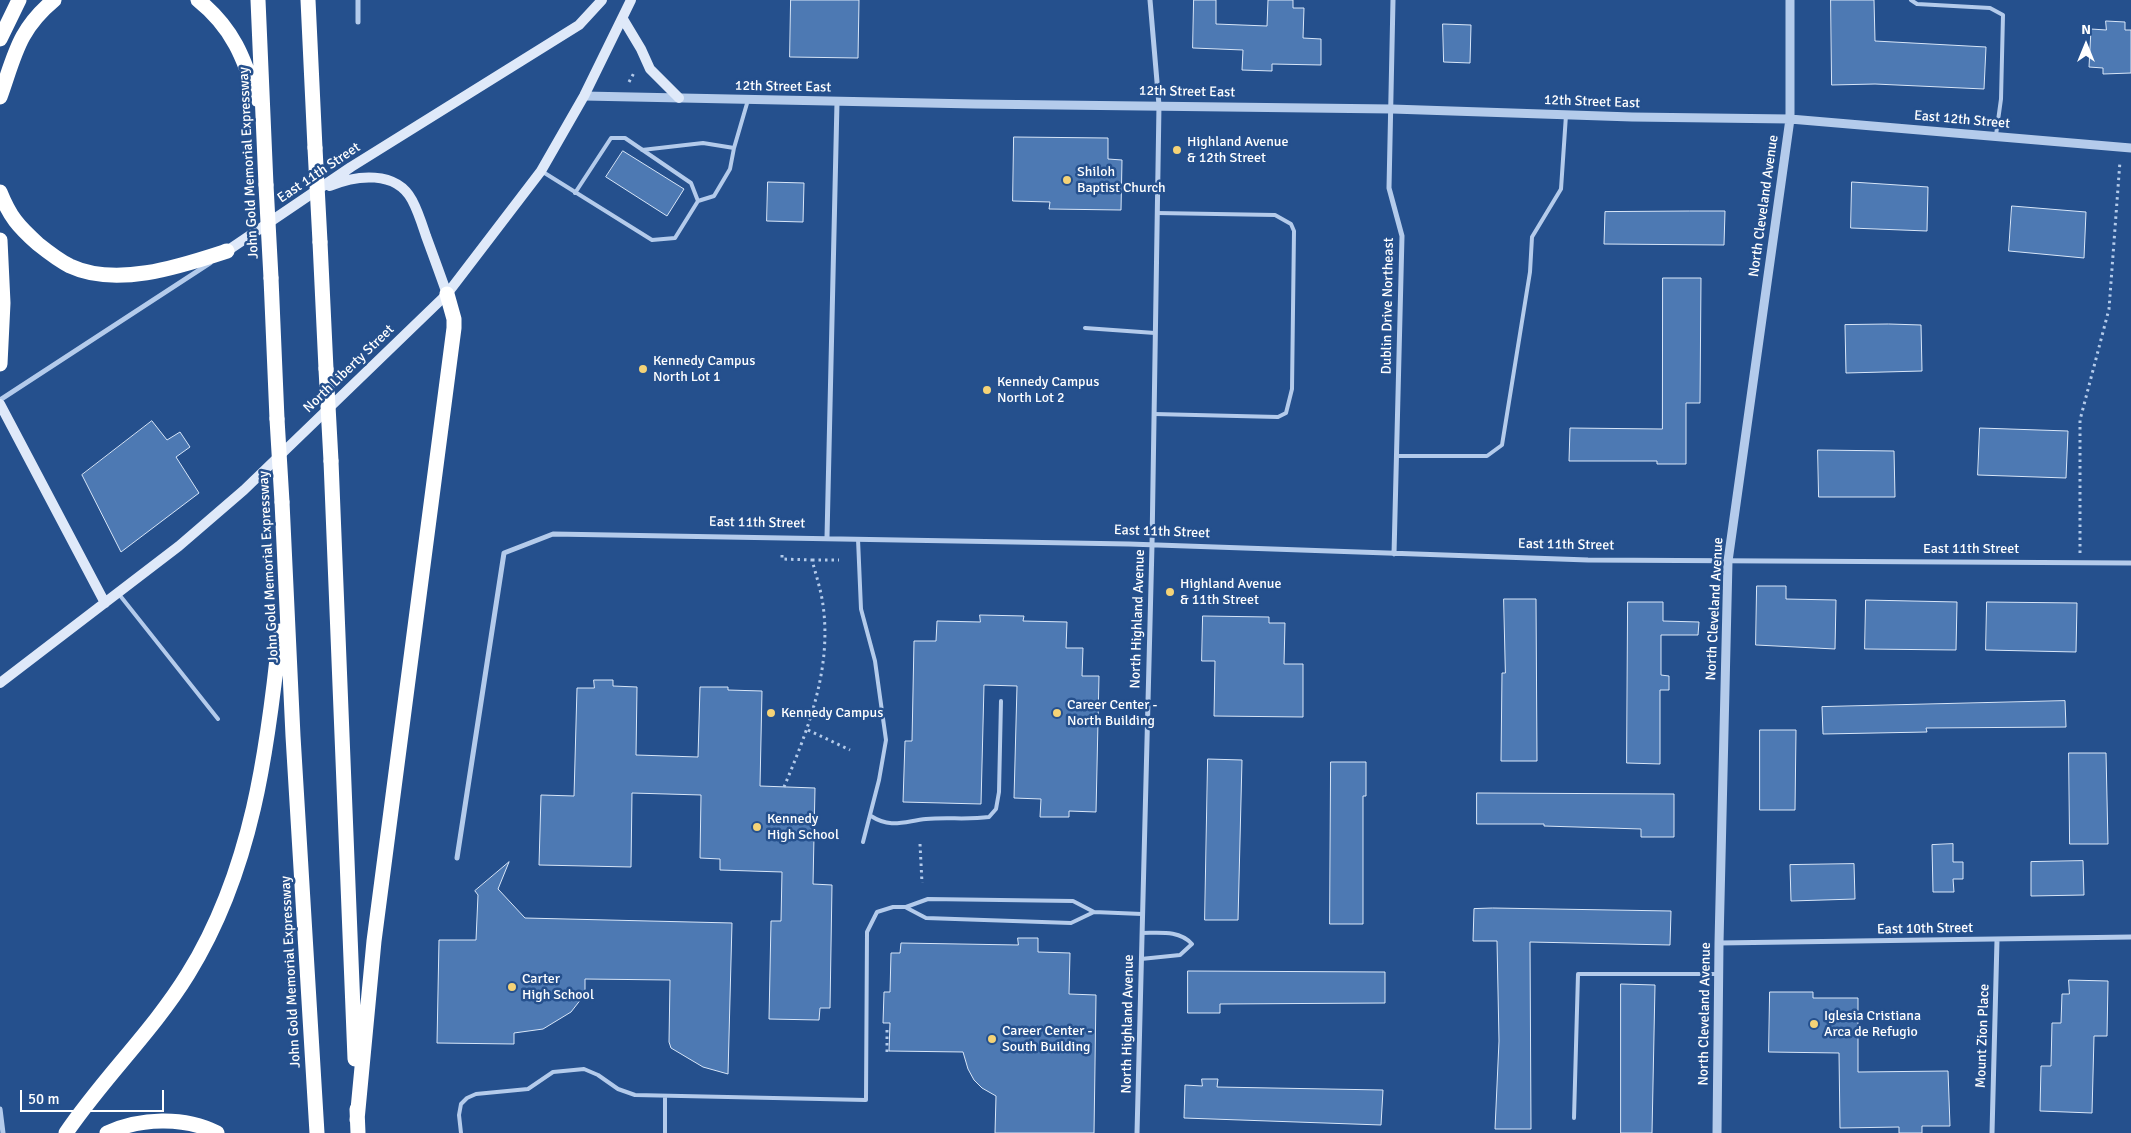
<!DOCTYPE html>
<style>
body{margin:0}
#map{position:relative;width:2131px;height:1133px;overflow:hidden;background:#25508d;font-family:Signika,sans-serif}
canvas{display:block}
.north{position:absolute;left:2061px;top:20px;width:50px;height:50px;-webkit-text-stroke:4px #25508d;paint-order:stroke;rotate:0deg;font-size:14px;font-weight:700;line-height:20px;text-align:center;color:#fff}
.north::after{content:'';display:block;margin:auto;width:18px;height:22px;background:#fff;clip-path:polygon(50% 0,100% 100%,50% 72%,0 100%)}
.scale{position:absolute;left:20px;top:1090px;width:144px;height:22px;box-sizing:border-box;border:2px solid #fff;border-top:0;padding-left:6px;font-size:15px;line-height:18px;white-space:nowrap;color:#fff;-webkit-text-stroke:4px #25508d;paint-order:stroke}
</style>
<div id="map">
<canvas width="2131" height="1133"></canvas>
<div class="north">N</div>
<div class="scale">50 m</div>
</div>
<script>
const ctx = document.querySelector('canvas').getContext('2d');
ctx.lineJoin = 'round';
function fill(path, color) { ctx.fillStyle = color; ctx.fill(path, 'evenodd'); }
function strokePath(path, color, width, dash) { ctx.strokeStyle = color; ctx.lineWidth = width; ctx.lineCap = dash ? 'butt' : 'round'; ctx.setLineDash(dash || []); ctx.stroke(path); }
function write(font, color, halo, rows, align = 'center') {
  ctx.font = font + ' Signika,sans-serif'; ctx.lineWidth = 5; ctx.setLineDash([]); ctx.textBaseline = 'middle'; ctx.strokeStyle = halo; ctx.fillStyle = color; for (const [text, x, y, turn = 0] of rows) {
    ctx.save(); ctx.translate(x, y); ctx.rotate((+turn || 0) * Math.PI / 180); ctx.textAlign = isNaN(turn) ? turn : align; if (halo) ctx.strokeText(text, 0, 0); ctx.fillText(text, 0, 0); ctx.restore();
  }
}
const building = new Path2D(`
 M791,0H859L858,58L790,57Z
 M1194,0H1216V24L1267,26L1268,0H1293V8H1304L1303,38L1321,39V65L1272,64V71L1242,70L1243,50L1193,48Z
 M1831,0H1874L1875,41L1986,47L1984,89L1875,84L1832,85Z
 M2106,21L2125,22V30H2131V73L2103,74V68L2089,67L2091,29L2106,30Z
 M1443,24L1471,25L1470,63L1444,62Z
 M1014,137L1108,138V159L1122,160L1121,210L1049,209L1050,202L1013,201Z
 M623,151L684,189L667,216L606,177Z
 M768,182L804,183L803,222L767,221Z
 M1852,182L1928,187L1927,231L1851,228Z
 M2012,206L2086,212L2084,258L2009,251Z
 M1690,211H1725L1724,245L1604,244L1605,212Z
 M1663,278H1701L1700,403H1686V464H1657V461H1569L1570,428L1662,429Z
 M1889,324L1921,325L1922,371L1846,373L1845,325Z
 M152,421L167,440L180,432L190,447L176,457L199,493L121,552L82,475Z
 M1980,428L2068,431L2066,478L1978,475Z
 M1818,450L1894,451L1895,497H1819Z
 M1757,586H1786V599L1836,600L1835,649L1756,645Z
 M1504,599H1536L1537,761H1501L1502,673H1505Z
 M1866,600L1957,602L1956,650L1865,649Z
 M1628,602H1663V621L1699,622L1698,635H1661V675L1669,676V690H1660V764L1627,763Z
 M1987,602L2077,603L2076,652L1986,650Z
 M980,615L1024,616L1023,621L1067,622L1066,648H1083L1082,676H1099L1096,812L1069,811V817H1040L1041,799L1014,798L1017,686L984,685L981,804L903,802L905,741H912L914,641H936L937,621L980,622Z
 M1203,616L1269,617V623H1285L1284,664H1303V717L1214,716L1215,661H1202Z
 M594,680H613V686L637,687L636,755L698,757L700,687H728V690L762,691L760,786L815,788L813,884L832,885L830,1008H820L819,1020L769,1019L771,921H781L782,872L720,870V859L700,858L701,795L632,793L631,867L539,865L541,795L574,796L577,688H594Z
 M2065,701L2066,727L1926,728L1927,732L1823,734L1822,707Z
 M1760,730H1796L1795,810H1760Z
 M2069,753H2106L2108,844H2070Z
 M1208,759L1242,760L1238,920H1205Z
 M1331,762H1366V796H1363V924H1330Z
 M1477,793L1674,794V837H1641V829L1544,826V824H1477Z
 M1953,844V862H1963V879H1953L1954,892H1933L1932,845Z
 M2083,861L2084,895L2031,896V862Z
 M509,862L498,889L525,918L732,923L728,1074L703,1067L671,1048L669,1042L670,980L585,979V994L571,1012L543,1029L514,1033V1044L437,1043L439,940H476L478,895L475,891Z
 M1854,864L1855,899L1791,901L1790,865Z
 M1493,908L1671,911L1670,945L1530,942L1531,1129H1495L1499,1041L1497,941H1473L1474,909Z
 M1018,938H1038V952L1070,953L1069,994L1096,995L1094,1133H995L996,1096L982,1088L974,1080L968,1069L963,1052L889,1051L890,1023H883L884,992H890L891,953H900L901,943L1018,945Z
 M1188,971L1385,972V1003L1220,1004V1013H1188Z
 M2069,980L2108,981L2107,1036H2094L2092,1113L2040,1111L2041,1066H2051L2052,1023H2061L2062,994H2069Z
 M1621,984L1655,985L1652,1133H1621Z
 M1770,992H1813V998H1858V1072L1948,1071L1950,1126H1922V1133H1899V1127L1840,1128L1839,1053L1769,1052Z
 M1202,1079H1218L1217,1087L1383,1090L1381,1125L1184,1118L1185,1085L1202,1086Z`);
fill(building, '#4d79b3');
strokePath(building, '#d8e6f8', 1);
strokePath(new Path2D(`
 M629,82L635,71
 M2080,553V420L2109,309L2120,161
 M782,555V559L812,560C816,575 821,590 823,605C832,669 808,730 784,787
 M812,560H839
 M808,730L850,750
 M920,844L922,883
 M887,1052V1027`), '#b4cbeb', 3, [2.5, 4]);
strokePath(new Path2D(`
 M1911,0L1917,4L1990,8L2003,15L2001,99L1996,135
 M734,148L748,100
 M642,150L703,143L734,148L730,169L714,196L698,201
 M543,172L652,240L675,238L698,201L691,183L625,138H611L575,193
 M1085,328L1155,333
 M1154,414L1278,417L1286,413L1292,389L1294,231L1291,224L1275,215L1157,213
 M1396,456H1487L1502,445L1530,272L1532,237L1561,189L1566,115
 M858,539L861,609L875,661L886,740L879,780L863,842
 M118,593L218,719
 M871,816C891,829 905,821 926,819C947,817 968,820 989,817L996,809L999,792L1001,701
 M907,908L926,918L1071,923L1094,912
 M1141,959L1180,955L1192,944C1179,930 1160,933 1142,933
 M1574,1118L1578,974H1719
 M461,1133L459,1115L461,1104L467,1098L476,1094L528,1089L553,1072L584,1069L598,1075L618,1089L635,1095L866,1100L867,932L877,912L893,907H906L928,899L1073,901L1094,912L1142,914
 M665,1133V1096`), '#b4cbeb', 4);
strokePath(new Path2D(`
 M1393,0L1389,188L1402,236L1394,554
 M358,22V0
 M0,400L210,263
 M827,537L837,102
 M457,858L504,553L553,534L1129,544L1588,560L2131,563
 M1719,943L2131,937
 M0,1109L3,1133
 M1137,1133L1152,545L1159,105L1150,0
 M1992,1133L1997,940`), '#b4cbeb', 5);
strokePath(new Path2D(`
 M584,96L975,104L1392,109L1632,117L1790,119L2131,148
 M1717,1133L1719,943L1728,561L1790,119V0`), '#b4cbeb', 9);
strokePath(new Path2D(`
 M623,19L641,49L650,69L679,98
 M330,186C356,175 396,170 412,200C418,211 422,224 426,236C433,255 440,274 447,294
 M227,251L351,167L579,25L602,0
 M0,404L105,603
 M0,683L179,546L244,490L447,294L541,171L584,96L631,0`), '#dfe9f9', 10);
strokePath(new Path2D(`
 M198,0C233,28 244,58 257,99
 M258,0L266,185
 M308,0L315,148
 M0,39L19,0
 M0,97C15,55 18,30 54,0
 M0,192C10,217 18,226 38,244C48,252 58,260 70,266C117,288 181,266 227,251
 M0,240L3,303L0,364
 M320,242L326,369
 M271,278L277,419
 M331,461L355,1059
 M282,502L293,736L317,1133
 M357,1109L358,1133
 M357,1120L374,941L454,328V319L447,294
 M66,1133C103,1078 153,1031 188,974C252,871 268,749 280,631
 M107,1133C140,1118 184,1116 217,1133`), '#fff', 15);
strokePath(new Path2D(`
 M315,148L320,242
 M266,185L271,278
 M326,369L331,461
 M277,419L282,502`), '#fff', 15);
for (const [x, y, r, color] of [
 [1177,150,5,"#f5d377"],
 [1067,180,5,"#f5d377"],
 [643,369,5,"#f5d377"],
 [987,390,5,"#f5d377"],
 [1170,592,5,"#f5d377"],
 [771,713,5,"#f5d377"],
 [1057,713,5,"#f5d377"],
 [757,827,5,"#f5d377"],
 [512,987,5,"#f5d377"],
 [1814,1024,5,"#f5d377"],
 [992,1039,5,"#f5d377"]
]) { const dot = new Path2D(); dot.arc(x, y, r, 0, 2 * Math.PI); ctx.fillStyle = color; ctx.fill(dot); strokePath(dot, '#25508d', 2); }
write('14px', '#fff', '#25508d', [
 ["12th Street East",783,87,1],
 ["12th Street East",1187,92,1],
 ["12th Street East",1592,102,2],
 ["East 12th Street",1962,120,5],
 ["John Gold Memorial Expressway",249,163,-93],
 ["East 11th Street",319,173,-34],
 ["North Cleveland Avenue",1764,206,-82],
 ["Dublin Drive Northeast",1388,306,-89],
 ["North Liberty Street",349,369,-44],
 ["East 11th Street",757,523,1],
 ["East 11th Street",1162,532,2],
 ["East 11th Street",1566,545,1],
 ["East 11th Street",1971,549],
 ["John Gold Memorial Expressway",269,567,-93],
 ["North Cleveland Avenue",1715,609,-87],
 ["North Highland Avenue",1138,619,-88],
 ["East 10th Street",1925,929,-1],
 ["John Gold Memorial Expressway",291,972,-93],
 ["North Cleveland Avenue",1705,1014,-89],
 ["North Highland Avenue",1128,1024,-89],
 ["Mount Zion Place",1983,1036,-88]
]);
write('14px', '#fff', '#25508d', [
 ["Highland Avenue",1187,142],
 ["& 12th Street",1187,158],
 ["Shiloh",1077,172],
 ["Baptist Church",1077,188],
 ["Kennedy Campus",653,361],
 ["North Lot 1",653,377],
 ["Kennedy Campus",997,382],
 ["North Lot 2",997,398],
 ["Highland Avenue",1180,584],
 ["& 11th Street",1180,600],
 ["Career Center -",1067,705],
 ["North Building",1067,721],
 ["Kennedy Campus",781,713],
 ["Kennedy",767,819],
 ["High School",767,835],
 ["Carter",522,979],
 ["High School",522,995],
 ["Iglesia Cristiana",1824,1016],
 ["Arca de Refugio",1824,1032],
 ["Career Center -",1002,1031],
 ["South Building",1002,1047]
], 'left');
</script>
